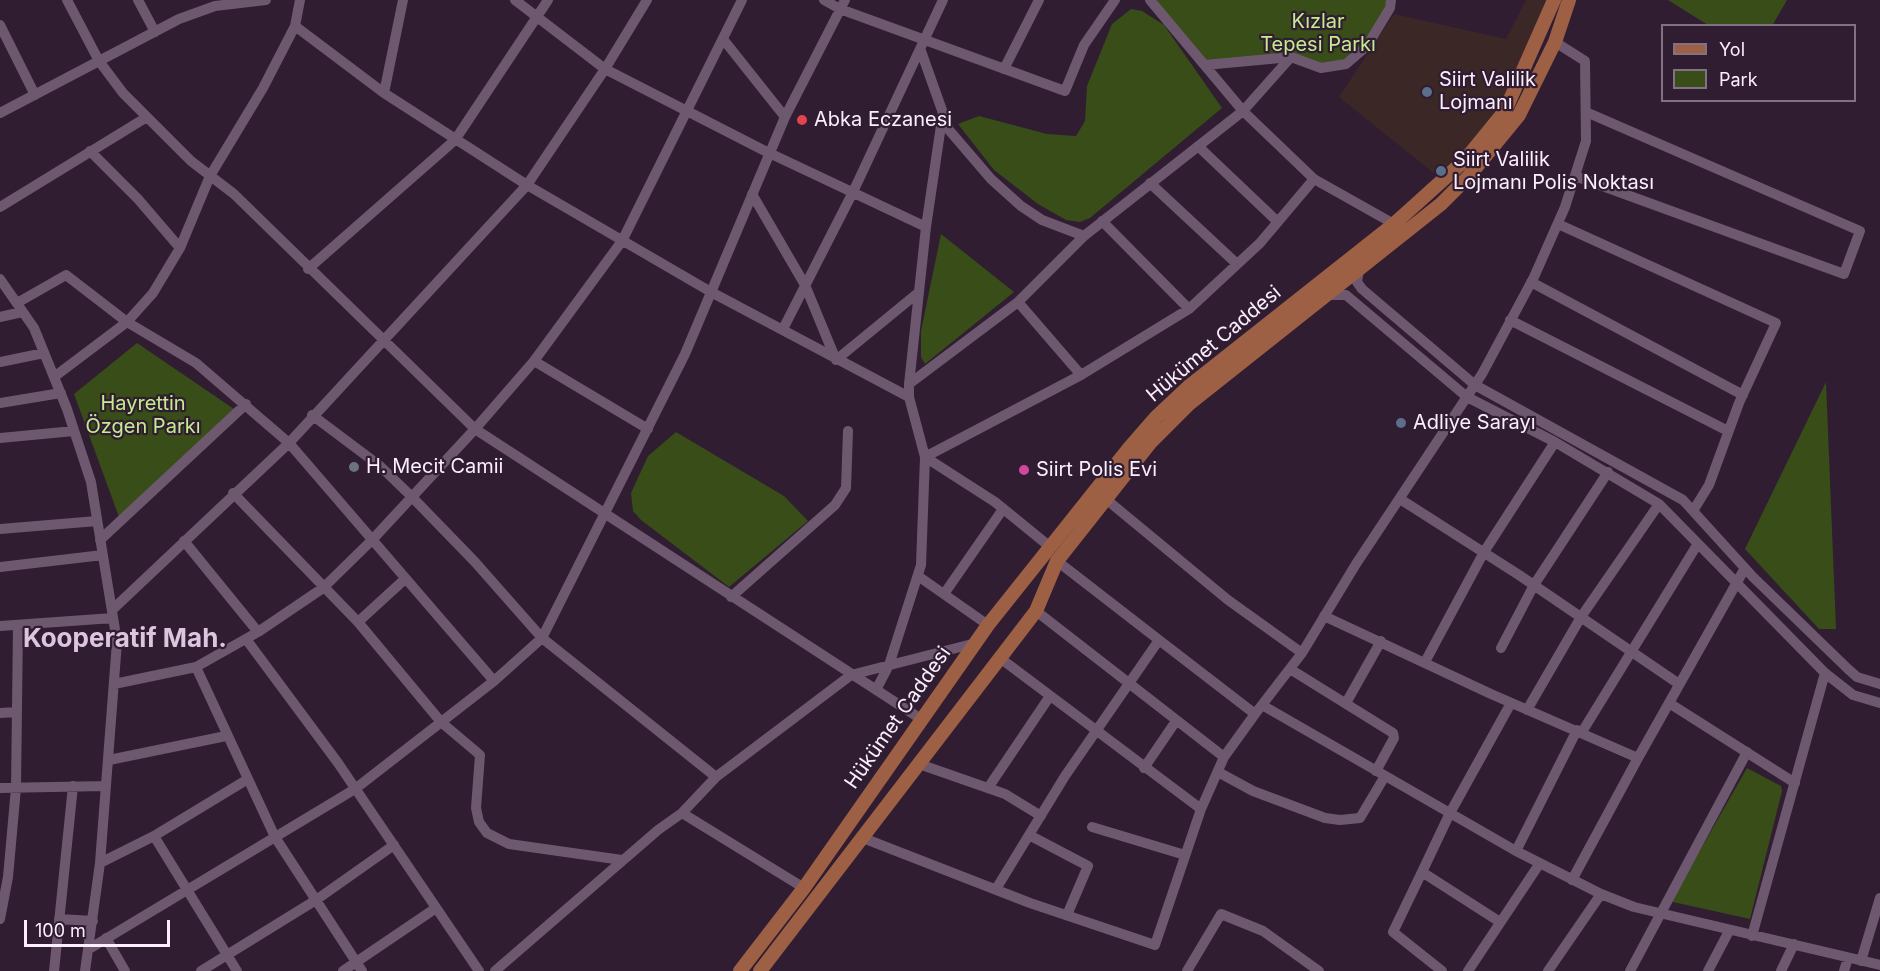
<!DOCTYPE html>
<meta charset="utf-8">
<style>
body{margin:0}
#map{position:relative;width:1880px;height:971px;overflow:hidden;background:#301d32;font-family:Inter,sans-serif}
canvas{display:block}
.legend{position:absolute;left:1661px;top:24px;width:195px;height:78px;box-sizing:border-box;background:#301d32;border:2px solid #817183;margin:0;padding:8px 10px;list-style:none;font-size:18px;color:#fbeefd}
.legend li{display:flex;align-items:center;gap:12px;height:30px}
.legend b{width:30px;border:2px solid #817183}
.scale{position:absolute;left:24px;top:920px;width:146px;height:27px;box-sizing:border-box;border:3px solid #fbeefd;border-top:0;padding-left:8px;font-size:18px;line-height:21px;white-space:nowrap;color:#fbeefd;-webkit-text-stroke:4px #301d32;paint-order:stroke}
</style>
<div id="map">
<canvas width="1880" height="971"></canvas>
<ul class="legend">
<li><b style="height:8px;background:#9e6044"></b>Yol</li>
<li><b style="height:16px;background:#384d18"></b>Park</li>
</ul>
<div class="scale">100 m</div>
</div>
<script>
const g = document.querySelector('canvas').getContext('2d');
g.lineJoin = 'round';
function fill(path, color) { g.fillStyle = color; g.fill(path, 'evenodd'); }
const toPath = rows => new Path2D(rows.map(r => 'M' + r).join(''));
function trace(path, color, width, dash) { g.strokeStyle = color; g.lineWidth = width; g.lineCap = dash ? 'butt' : 'round'; g.setLineDash(dash || []); g.stroke(path); }
function label(font, color, halo, rows, align = 'center') {
  g.font = font + ' Inter,sans-serif'; g.lineWidth = 4.5; g.setLineDash([]); g.textBaseline = 'middle'; g.strokeStyle = halo; g.fillStyle = color; for (const [text, x, y, turn = 0] of rows) {
    g.save(); g.translate(x, y); g.rotate((+turn || 0) * Math.PI / 180); g.textAlign = isNaN(turn) ? turn : align; if (halo) g.strokeText(text, 0, 0); g.fillText(text, 0, 0); g.restore();
  }
}
fill(toPath([
 [1526,0,1550,0,1501,110,1440,178,1339,97,1394,14,1506,39]
]), '#3a2726');
fill(toPath([
 [1150,0,1391,0,1367,46,1335,67,1291,57,1205,65],
 [1668,0,1787,0,1772,26,1708,25],
 [1131,9,1142,11,1164,25,1222,108,1090,218,1080,222,1066,220,1038,204,994,170,958,124,979,116,1047,134,1076,136,1085,121,1087,86,1112,24],
 [941,234,1014,292,925,364,921,357,921,331],
 [137,343,234,409,119,517,74,394],
 [1826,382,1836,629,1819,629,1745,549],
 [676,432,784,496,808,521,729,587,641,520,633,511,631,493,648,456],
 [1747,768,1781,786,1782,791,1750,919,1673,902,1673,898]
]), '#384d18');
trace(toPath([
 [67,0,99,61,123,93,191,161,234,194,475,429,921,719],
 [138,0,155,32],
 [515,0,605,69,765,151,926,227],
 [824,0,840,9,1065,91,1084,45,1115,0],
 [0,25,35,95],
 [295,26,384,93,527,185,711,292,909,397],
 [723,39,785,117],
 [921,51,949,130,991,179,1021,206,1042,220,1084,236],
 [1205,65,1291,57,1321,68,1346,64,1367,46,1390,8,1391,0],
 [1004,69,1039,0],
 [384,93,403,0],
 [0,113,179,19,215,6,266,0],
 [1198,146,1278,222],
 [90,151,138,199,180,248],
 [1575,176,1844,274,1860,231,1586,112],
 [1314,179,1394,224],
 [1150,183,1237,264],
 [752,194,805,285,836,360],
 [0,207,147,117],
 [1102,221,1189,309,1260,243,1314,179,1243,111,1291,57],
 [1558,224,1776,323,1739,403,1709,485,1693,511],
 [308,269,455,140,548,0],
 [1359,270,1357,282,1362,289,1475,385,1683,500,1753,577,1848,669,1857,677,1880,684],
 [0,279,34,328,67,409,91,482,117,642,100,863,85,971],
 [1531,282,1743,395],
 [1324,295,1346,295,1467,397,1555,442,1659,504,1825,673,1853,695,1880,703],
 [1018,302,1081,375],
 [17,303,66,275,127,322,196,363,289,443,494,681],
 [0,317,22,312],
 [1510,320,1728,431],
 [783,329,853,192,943,0],
 [836,360,919,292],
 [534,361,648,429],
 [0,362,44,353],
 [54,377,127,322,153,293,180,248,210,176,263,88,295,26,300,0],
 [909,384,1018,302,1084,236,1243,111,1150,0],
 [0,403,61,393],
 [312,415,380,466,412,497,475,562,542,638,716,777],
 [0,438,74,431],
 [233,493,358,622,441,722,480,755,476,808,479,822,487,833,509,844,622,860],
 [1400,499,1519,575,1679,684],
 [1107,500,1228,600,1302,653],
 [0,529,97,521],
 [100,540,246,404],
 [184,541,258,632],
 [1049,546,995,502,925,457,1081,375,1189,309],
 [0,567,103,555],
 [918,576,988,625],
 [944,594,1003,509],
 [731,597,835,505,846,488,848,431],
 [112,610,289,443,527,185,605,69,647,0],
 [1036,611,1224,757],
 [1324,616,1491,694,1638,758],
 [358,622,405,579],
 [0,626,113,618],
 [246,639,338,763,479,971],
 [1501,648,1534,585,1608,472],
 [1000,658,1201,809],
 [1425,662,1484,552,1555,442],
 [196,667,275,837,362,971],
 [1290,669,1393,733,1394,738,1376,771],
 [114,684,196,667,258,632,323,588,372,540,475,429,534,361,622,241,742,0],
 [876,690,889,665,921,565,925,457,909,397,909,384,926,227,943,112],
 [1346,703,1381,641],
 [1669,703,1795,783],
 [1262,705,1516,851,1601,894,1634,907,1880,965],
 [1527,710,1581,617,1659,504],
 [0,713,17,712],
 [1255,714,1302,653,1356,564,1482,374,1534,277,1565,207,1586,141,1585,61,1555,42],
 [1582,732,1697,545],
 [109,760,226,736],
 [919,764,1005,794,1041,816],
 [1144,768,1176,721],
 [1218,772,1253,791,1325,818,1340,820,1360,818,1385,776],
 [0,788,106,786],
 [988,788,1050,696],
 [682,813,804,888],
 [1092,827,1185,855],
 [1029,835,1088,866,1067,915],
 [154,836,237,971],
 [863,838,1030,903,1155,945,1201,809,1224,757,1255,714,1159,640],
 [1516,851,1577,730],
 [100,863,154,836,248,779],
 [1422,872,1393,932,1442,971],
 [1572,880,1638,758,1745,568],
 [996,889,1065,776,1159,640,1057,561],
 [0,919,8,877,16,788,18,625],
 [59,919,93,921],
 [1500,922,1422,872,1450,813,1511,703],
 [1752,936,1825,673],
 [106,938,125,971],
 [89,949,355,789,494,681,542,638,685,354,785,117,845,0],
 [1861,961,1880,898],
 [54,971,73,786],
 [201,971,316,900,394,845],
 [343,971,436,908],
 [495,971,658,830,682,813,716,777,851,675,976,643],
 [1187,971,1221,914,1263,931,1319,971],
 [1468,971,1540,863],
 [1548,971,1601,894],
 [1630,971,1747,752],
 [1708,971,1729,931],
 [1781,971,1794,944],
 [1844,971,1848,958]
]), '#6d5870', 10);
trace(toPath([
 [740,971,804,888,988,625,1129,448,1156,417,1188,387,1394,224,1465,160,1505,111,1554,0],
 [760,971,1036,611,1057,561,1151,442,1189,404,1441,204,1469,176,1519,115,1555,42,1569,0]
]), '#9e6044', 14);
for (const [x, y, r, color] of [
 [1427,92,6,"#5c6f8a"],
 [802,120,6,"#e0444e"],
 [1441,171,6,"#5c6f8a"],
 [1401,423,6,"#5c6f8a"],
 [354,467,6,"#6b7280"],
 [1024,470,6,"#d1479c"]
]) { const dot = new Path2D(); dot.arc(x, y, r, 0, 2 * Math.PI); g.fillStyle = color; g.fill(dot); trace(dot, '#301d32', 2); }
label('20px', '#c4eb8f', '#301d32', [
 ["Kızlar",1318,22],
 ["Tepesi Parkı",1318,45],
 ["Hayrettin",143,404],
 ["Özgen Parkı",143,427]
]);
label('20px', '#fbeefd', '#301d32', [
 ["Siirt Valilik",1439,80],
 ["Lojmanı",1439,103],
 ["Abka Eczanesi",814,120],
 ["Siirt Valilik",1453,160],
 ["Lojmanı Polis Noktası",1453,183],
 ["Adliye Sarayı",1413,423],
 ["H. Mecit Camii",366,467],
 ["Siirt Polis Evi",1036,470]
], 'left');
label('20px', '#fbeefd', '#301d32', [
 ["Hükümet Caddesi",1214,344,-40],
 ["Hükümet Caddesi",898,718,-55]
]);
label('bold 26px', '#ddc5e0', '#301d32', [
 ["Kooperatif Mah.",125,639]
]);
</script>
